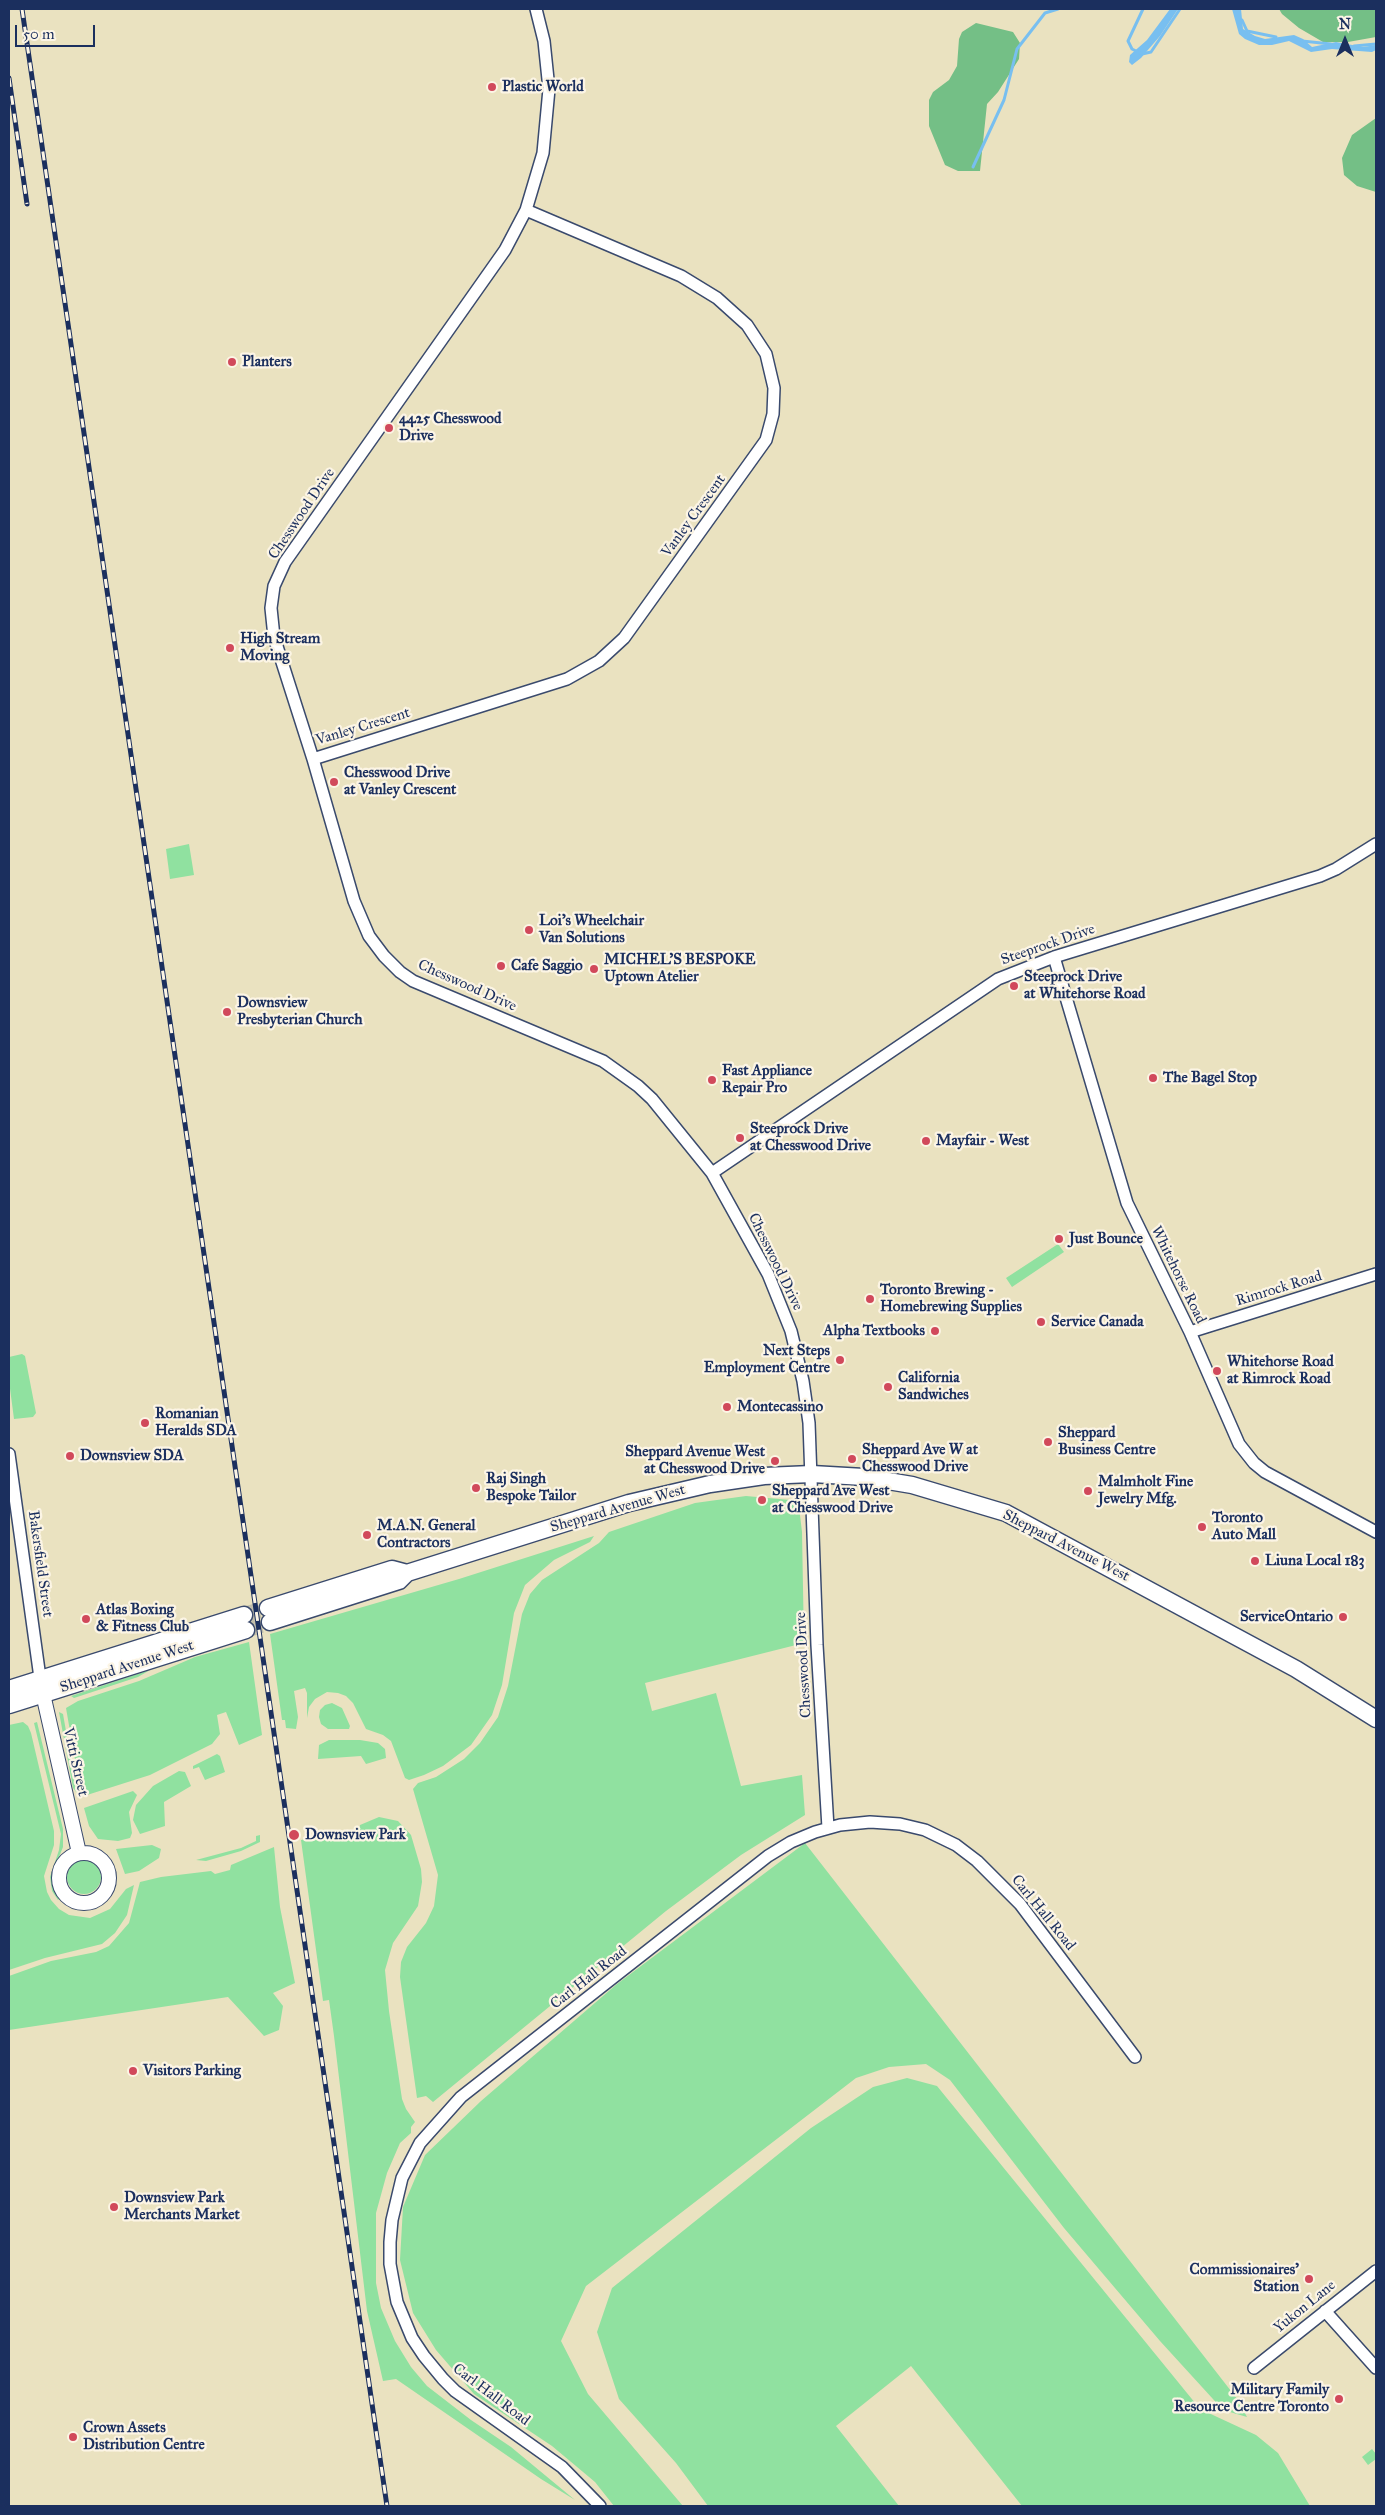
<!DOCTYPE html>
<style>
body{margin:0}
#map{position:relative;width:1385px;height:2515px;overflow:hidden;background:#eae2c0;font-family:"IM FELL Great Primer",serif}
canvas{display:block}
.frame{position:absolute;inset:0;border:10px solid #1b2f5e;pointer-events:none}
.north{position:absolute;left:1320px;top:15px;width:50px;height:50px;-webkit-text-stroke:4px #fcf5e5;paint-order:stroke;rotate:0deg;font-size:14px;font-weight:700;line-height:20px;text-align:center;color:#1b2f5e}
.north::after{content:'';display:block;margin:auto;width:18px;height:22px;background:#1b2f5e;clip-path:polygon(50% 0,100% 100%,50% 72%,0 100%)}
.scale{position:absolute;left:15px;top:25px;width:80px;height:22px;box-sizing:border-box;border:2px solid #1b2f5e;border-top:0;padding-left:6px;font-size:15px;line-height:18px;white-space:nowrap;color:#1b2f5e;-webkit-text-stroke:4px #fcf5e5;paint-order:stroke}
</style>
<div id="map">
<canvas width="1385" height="2515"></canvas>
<div class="frame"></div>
<div class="north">N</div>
<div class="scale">50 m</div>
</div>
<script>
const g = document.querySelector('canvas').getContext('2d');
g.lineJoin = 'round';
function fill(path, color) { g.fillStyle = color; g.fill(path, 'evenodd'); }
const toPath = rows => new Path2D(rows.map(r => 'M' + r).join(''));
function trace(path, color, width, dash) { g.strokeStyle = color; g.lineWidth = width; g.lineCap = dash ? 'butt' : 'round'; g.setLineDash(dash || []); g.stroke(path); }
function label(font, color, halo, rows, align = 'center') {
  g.font = font + ' "IM FELL Great Primer",serif'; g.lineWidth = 4.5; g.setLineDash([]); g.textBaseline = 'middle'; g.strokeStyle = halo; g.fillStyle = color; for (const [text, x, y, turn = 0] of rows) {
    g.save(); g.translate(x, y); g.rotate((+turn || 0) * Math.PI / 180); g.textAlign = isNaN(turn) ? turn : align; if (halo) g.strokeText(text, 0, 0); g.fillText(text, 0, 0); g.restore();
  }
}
fill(toPath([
 [189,844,194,875,170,879,166,849],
 [1058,1244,1064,1252,1012,1287,1006,1278],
 [22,1354,25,1356,36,1413,33,1417,14,1419,9,1381,9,1357],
 [746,1496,790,1500,799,1507,802,1532,804,1643,645,1683,652,1711,716,1693,741,1786,802,1775,805,1815,741,1855,666,1911,433,2102,426,2096,417,2098,400,1977,401,1962,407,1947,426,1923,434,1906,438,1875,413,1789,418,1783,436,1777,464,1759,480,1743,498,1717,508,1686,522,1614,530,1594,542,1580,599,1543,609,1532,695,1503],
 [594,1536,590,1542,554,1560,525,1585,514,1613,502,1685,492,1715,471,1745,443,1766,424,1775,409,1780,405,1778,391,1741,383,1735,366,1729,353,1703,346,1696,338,1693,327,1692,315,1699,309,1707,307,1718,307,1693,305,1688,294,1691,298,1717,296,1729,286,1728,285,1720,282,1720,270,1634,459,1579],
 [249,1642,262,1735,239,1745,226,1712,217,1715,220,1734,212,1744,150,1775,87,1795,81,1795,66,1708,78,1701,139,1681,195,1657],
 [150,1670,138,1677,74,1698,71,1696],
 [332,1703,342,1708,350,1726,349,1729,328,1729,321,1724,319,1717,320,1710,325,1705],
 [59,1712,63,1714,77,1793,73,1788],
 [23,1722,28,1726,31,1733,54,1831,54,1845,44,1876,47,1892,51,1900,59,1909,69,1915,90,1918,110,1909,126,1889,134,1885,127,1915,115,1933,102,1944,45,1958,9,1970,9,1725],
 [37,1722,63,1829,63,1847,52,1874,54,1890,60,1898,58,1900,52,1891,50,1877,59,1850,61,1834,34,1723],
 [329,1740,360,1740,378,1743,385,1749,386,1758,366,1764,361,1756,318,1759,319,1745],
 [217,1754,220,1756,225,1772,205,1780,199,1767,193,1769,193,1766],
 [179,1771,185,1772,191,1786,164,1802,165,1826,140,1834,133,1820,136,1805,153,1786],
 [133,1791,137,1795,129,1812,132,1833,130,1838,118,1841,98,1839,89,1826,84,1808],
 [379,1817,398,1821,411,1835,421,1869,422,1882,418,1906,393,1943,385,1970,389,2011,402,2099,406,2109,415,2122,411,2127,411,2133,400,2143,387,2173,376,2213,376,2283,381,2308,395,2341,411,2367,427,2386,471,2420,511,2447,575,2500,541,2479,396,2379,383,2381,367,2311,334,2036,329,2000,323,2001,301,1840,339,1832,344,1834,359,1829,360,1825],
 [260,1835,260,1842,241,1851,206,1861,196,1860,241,1848,256,1841,256,1836],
 [805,1843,1238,2400,1247,2417,1223,2410,1160,2341,1064,2228,950,2080,926,2064,889,2067,856,2078,586,2286,561,2341,588,2394,683,2506,614,2506,595,2482,552,2446,474,2394,436,2350,413,2313,400,2260,403,2207,425,2155,481,2101,617,1984],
 [152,1845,161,1849,159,1858,139,1871,125,1874,116,1849],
 [274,1847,280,1907,295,1983,273,1993,283,2006,279,2030,264,2036,228,1997,9,2030,9,1976,51,1961,96,1952,109,1946,129,1923,140,1882,161,1877,211,1871,215,1874,230,1870,231,1865],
 '67 1877a17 17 0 1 1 34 0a17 17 0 1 1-34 0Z',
 [907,2078,937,2086,1200,2409,1256,2435,1278,2453,1310,2506,1022,2506,911,2366,836,2426,899,2506,708,2506,676,2463,619,2399,597,2332,612,2288,811,2128,873,2087],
 [1372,2449,1376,2454,1376,2459,1368,2465,1362,2457]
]), '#90e1a0');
fill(toPath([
 [1279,9,1376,9,1376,37,1348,42,1323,42,1299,28,1282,14],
 [976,23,1013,32,1020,43,1019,59,998,92,987,104,980,171,958,171,945,165,929,126,929,100,933,92,949,80,957,66,959,39,962,32],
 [1376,118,1376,192,1357,186,1344,175,1342,158,1352,135]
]), '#74bf86');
fill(toPath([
 [1170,9,1178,9,1160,36,1141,58,1132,65,1129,62,1130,55,1147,40],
 [1232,9,1241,9,1243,29,1255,36,1265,39,1294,35,1303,39,1312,47,1336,42,1363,47,1376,45,1376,50,1372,52,1332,49,1311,52,1289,41,1272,45,1259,45,1245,39,1239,34]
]), '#78bff0');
trace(toPath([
 [1143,9,1128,41,1132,49,1142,54,1151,52,1180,9],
 [1242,20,1247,31,1276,37],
 [1302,41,1331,44],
 [1354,46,1376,44],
 [973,167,1004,100,1017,49,1045,13,1058,9]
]), '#78bff0', 3);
trace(toPath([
 [244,1615,268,1608],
 [246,1630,270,1622]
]), '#c1beac', 16, [16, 8]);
const minor = toPath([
 [536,9,544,41,549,89,543,153,526,210,505,250,285,562,274,586,271,608,274,637,313,759,354,901,369,936,384,956,400,972,413,981,603,1061,638,1086,652,1099,712,1173,768,1274,791,1331,803,1381,809,1423,817,1645,828,1828],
 [313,759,567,679,599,661,624,638,766,440,773,414,774,388,766,354,747,325,717,298,681,276,526,210],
 [1054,957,1127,1203,1190,1332,1239,1444,1254,1463,1265,1472,1376,1532],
 [712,1173,998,979,1054,957,1320,876,1336,869,1376,844],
 [1190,1332,1376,1274],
 [9,1454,41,1685],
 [1325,2311,1376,2368],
 [1254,2368,1376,2271],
 [600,2506,562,2467,455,2391,443,2379,424,2356,412,2338,397,2302,390,2264,390,2242,392,2220,402,2178,420,2143,461,2097,768,1856,791,1842,815,1832,840,1825,870,1822,900,1824,925,1830,956,1845,977,1861,1020,1904,1135,2057]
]);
const tertiary = toPath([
 [43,1694,79,1853],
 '59 1878a25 25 0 1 1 50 0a25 25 0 1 1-50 0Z'
]);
const secondary = toPath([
 [268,1608,392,1569,407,1573],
 [270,1622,399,1581,407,1573,629,1503,710,1484,764,1476,812,1474,864,1477,912,1485,1006,1513,1296,1669,1376,1719],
 [9,1689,244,1615],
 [9,1705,246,1630]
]);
trace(minor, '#3a4a6d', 14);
trace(tertiary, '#3a4a6d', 16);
trace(secondary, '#3a4a6d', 19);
trace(minor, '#fff', 11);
trace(tertiary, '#fff', 14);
trace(secondary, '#fff', 16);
const rail = toPath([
 [22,9,387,2506],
 [9,78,27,204]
]);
trace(rail, '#1b2f5e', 5);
trace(rail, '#fcf5e5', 3, [9]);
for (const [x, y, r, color] of [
 [492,87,5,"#d1495b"],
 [232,362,5,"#d1495b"],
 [389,428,5,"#d1495b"],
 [230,648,5,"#d1495b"],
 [334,782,5,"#d1495b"],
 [529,930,5,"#d1495b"],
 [501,966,5,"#d1495b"],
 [594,969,5,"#d1495b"],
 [1014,986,5,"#d1495b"],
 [227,1012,5,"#d1495b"],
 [1153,1078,5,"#d1495b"],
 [712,1080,5,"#d1495b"],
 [740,1138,5,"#d1495b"],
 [926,1141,5,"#d1495b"],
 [1059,1239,5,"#d1495b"],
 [870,1299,5,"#d1495b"],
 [1041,1322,5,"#d1495b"],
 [935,1331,5,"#d1495b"],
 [840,1360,5,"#d1495b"],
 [1217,1371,5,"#d1495b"],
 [888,1387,5,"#d1495b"],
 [727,1407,5,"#d1495b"],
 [145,1423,5,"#d1495b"],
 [1048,1442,5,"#d1495b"],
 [70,1456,5,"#d1495b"],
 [852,1459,5,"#d1495b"],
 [775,1461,5,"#d1495b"],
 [476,1488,5,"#d1495b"],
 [1088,1491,5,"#d1495b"],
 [762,1500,5,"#d1495b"],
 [1202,1527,5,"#d1495b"],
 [367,1535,5,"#d1495b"],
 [1255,1561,5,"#d1495b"],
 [1343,1617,5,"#d1495b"],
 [86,1619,5,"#d1495b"],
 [294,1835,6,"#d1495b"],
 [133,2071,5,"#d1495b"],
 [114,2207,5,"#d1495b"],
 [1309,2279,5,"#d1495b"],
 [1339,2399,5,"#d1495b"],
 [73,2437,5,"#d1495b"]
]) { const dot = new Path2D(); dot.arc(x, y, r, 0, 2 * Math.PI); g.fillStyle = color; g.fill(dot); trace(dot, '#fcf5e5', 2); }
label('bold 15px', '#1b2f5e', '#fcf5e5', [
 ["Plastic World",502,87],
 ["Planters",242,362],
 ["4425 Chesswood",399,419],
 ["Drive",399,436],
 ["High Stream",240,639],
 ["Moving",240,656],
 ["Chesswood Drive",344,773],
 ["at Vanley Crescent",344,790],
 ["Loi's Wheelchair",539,921],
 ["Van Solutions",539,938],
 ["MICHEL'S BESPOKE",604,960],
 ["Uptown Atelier",604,977],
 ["Cafe Saggio",511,966],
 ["Steeprock Drive",1024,977],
 ["at Whitehorse Road",1024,994],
 ["Downsview",237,1003],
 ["Presbyterian Church",237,1020],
 ["Fast Appliance",722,1071],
 ["Repair Pro",722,1088],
 ["The Bagel Stop",1163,1078],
 ["Steeprock Drive",750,1129],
 ["at Chesswood Drive",750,1146],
 ["Mayfair - West",936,1141],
 ["Just Bounce",1069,1239],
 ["Toronto Brewing -",880,1290],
 ["Homebrewing Supplies",880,1307],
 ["Service Canada",1051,1322],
 ["Alpha Textbooks",925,1331,"right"],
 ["Next Steps",830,1351,"right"],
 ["Employment Centre",830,1368,"right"],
 ["Whitehorse Road",1227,1362],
 ["at Rimrock Road",1227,1379],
 ["California",898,1378],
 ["Sandwiches",898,1395],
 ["Montecassino",737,1407],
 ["Romanian",155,1414],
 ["Heralds SDA",155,1431],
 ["Sheppard",1058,1433],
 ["Business Centre",1058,1450],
 ["Sheppard Ave W at",862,1450],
 ["Chesswood Drive",862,1467],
 ["Sheppard Avenue West",765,1452,"right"],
 ["at Chesswood Drive",765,1469,"right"],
 ["Downsview SDA",80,1456],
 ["Raj Singh",486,1479],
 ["Bespoke Tailor",486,1496],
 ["Malmholt Fine",1098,1482],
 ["Jewelry Mfg.",1098,1499],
 ["Sheppard Ave West",772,1491],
 ["at Chesswood Drive",772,1508],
 ["Toronto",1212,1518],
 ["Auto Mall",1212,1535],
 ["M.A.N. General",377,1526],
 ["Contractors",377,1543],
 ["Liuna Local 183",1265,1561],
 ["Atlas Boxing",96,1610],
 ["& Fitness Club",96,1627],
 ["ServiceOntario",1333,1617,"right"],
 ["Downsview Park",305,1835],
 ["Visitors Parking",143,2071],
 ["Downsview Park",124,2198],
 ["Merchants Market",124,2215],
 ["Commissionaires'",1299,2270,"right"],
 ["Station",1299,2287,"right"],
 ["Military Family",1329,2390,"right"],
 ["Resource Centre Toronto",1329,2407,"right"],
 ["Crown Assets",83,2428],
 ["Distribution Centre",83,2445]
], 'left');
label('15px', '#1b2f5e', '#fcf5e5', [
 ["Chesswood Drive",302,514,-56],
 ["Vanley Crescent",694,516,-54],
 ["Vanley Crescent",363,727,-17],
 ["Steeprock Drive",1048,945,-19],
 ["Chesswood Drive",467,986,24],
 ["Chesswood Drive",775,1262,64],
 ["Whitehorse Road",1178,1275,64],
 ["Rimrock Road",1279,1289,-17],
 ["Sheppard Avenue West",618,1509,-16],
 ["Sheppard Avenue West",1066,1546,27],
 ["Bakersfield Street",40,1564,82],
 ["Chesswood Drive",804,1665,-93],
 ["Sheppard Avenue West",127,1667,-18],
 ["Vitti Street",75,1762,77],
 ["Carl Hall Road",1043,1913,51],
 ["Carl Hall Road",589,1978,-38],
 ["Yukon Lane",1305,2307,-39],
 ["Carl Hall Road",491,2395,37]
]);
</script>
